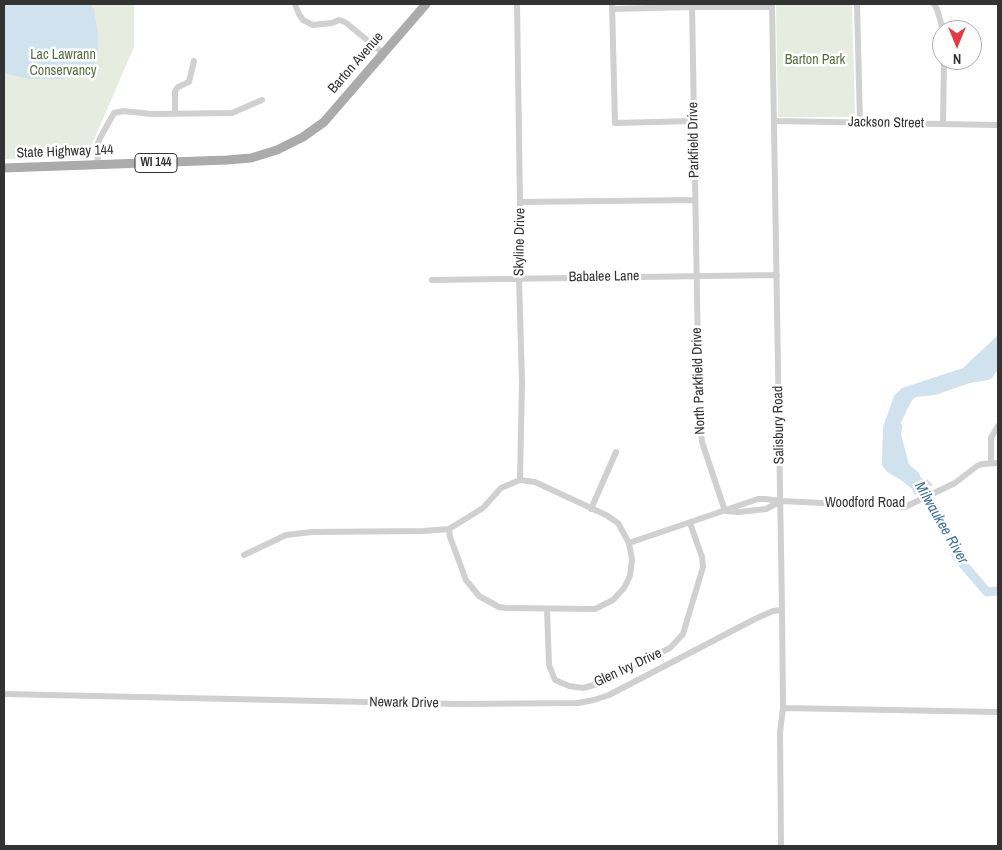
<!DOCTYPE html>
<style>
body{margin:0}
#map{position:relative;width:1002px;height:850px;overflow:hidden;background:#fff;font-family:"Archivo Narrow",sans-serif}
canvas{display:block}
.frame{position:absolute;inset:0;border:5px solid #333;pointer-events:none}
.north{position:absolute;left:932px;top:20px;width:50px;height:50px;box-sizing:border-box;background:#fff;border:1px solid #adadad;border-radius:50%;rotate:180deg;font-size:14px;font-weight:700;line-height:20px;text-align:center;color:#333}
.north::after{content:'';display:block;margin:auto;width:18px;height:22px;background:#e63946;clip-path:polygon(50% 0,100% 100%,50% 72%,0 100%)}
</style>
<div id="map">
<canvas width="1002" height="850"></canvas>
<div class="frame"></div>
<div class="north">N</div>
</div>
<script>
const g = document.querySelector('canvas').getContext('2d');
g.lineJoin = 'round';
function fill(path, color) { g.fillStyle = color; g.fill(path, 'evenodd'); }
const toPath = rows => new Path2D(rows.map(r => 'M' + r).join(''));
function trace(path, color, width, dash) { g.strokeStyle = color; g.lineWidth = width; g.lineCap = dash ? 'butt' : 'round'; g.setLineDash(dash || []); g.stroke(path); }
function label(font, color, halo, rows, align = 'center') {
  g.font = font + ' "Archivo Narrow",sans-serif'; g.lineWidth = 5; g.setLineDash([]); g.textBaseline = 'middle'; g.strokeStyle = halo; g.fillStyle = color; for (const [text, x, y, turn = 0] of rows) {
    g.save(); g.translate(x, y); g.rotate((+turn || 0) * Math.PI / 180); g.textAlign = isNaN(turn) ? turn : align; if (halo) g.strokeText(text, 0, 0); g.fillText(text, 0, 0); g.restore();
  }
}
fill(toPath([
 [4,4,134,4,134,47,87,156,4,159],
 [776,4,852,4,855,117,778,117]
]), '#e6ecdf');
fill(toPath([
 [4,4,90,4,94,9,98,34,98,56,92,67,80,75,62,79,29,79,4,73],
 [998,335,998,369,992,378,988,380,970,383,935,395,916,397,912,400,909,406,897,431,897,435,895,440,896,447,905,461,919,473,921,478,928,480,933,485,915,495,912,489,901,480,887,472,882,465,883,427,894,396,902,388,963,368]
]), '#cfe2ee');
trace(toPath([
 [898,427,896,433,905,467],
 [919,482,941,519,957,557,987,592,998,591]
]), '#cfe2ee', 9);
trace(toPath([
 [295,4,299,14,303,20,313,25,332,23,339,20,345,22,383,53],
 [517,4,520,202,519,278,522,382,520,480],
 [612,4,615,123,693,121],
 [692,4,699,411,702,442,725,511],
 [772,4,782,610,783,708,780,732,781,846],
 [857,4,860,122],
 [934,4,937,9,943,30],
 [612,9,692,7,772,7],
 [175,114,175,91,178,87,189,82,194,61],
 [775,121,997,125],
 [943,124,944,60],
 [98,164,97,146,100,138,114,113,123,111,151,114,232,113,262,100],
 [520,202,695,200],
 [432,280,777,275],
 [991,463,991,438,998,426],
 [520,480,535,482,606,515,618,523,629,543,632,560,630,576,624,588,613,600,595,609,506,608,499,607,479,596,466,580,450,537,449,529,483,508,501,488,520,480],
 [591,509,616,452],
 [726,511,739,512,766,509,781,501],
 [629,543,758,499,765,499,781,501,905,507,955,483,977,466,982,464,998,463],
 [244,555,286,535,312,532,423,531,449,529],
 [547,609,549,665,555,680,569,686,583,688,598,684,670,648,683,634,703,567,702,557,690,523],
 [4,694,458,704,578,703,594,700,609,695,755,619,773,611,782,610],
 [783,708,998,712]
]), '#d0d0d0', 6);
trace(toPath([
 [4,168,227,160,251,158,277,150,303,137,324,122,426,4]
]), '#ababab', 9);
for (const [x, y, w] of [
 [156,163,42]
]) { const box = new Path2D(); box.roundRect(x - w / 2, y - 9.5, w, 19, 4); g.fillStyle = '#fff'; g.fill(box); trace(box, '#333', 1); }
label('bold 12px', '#333', null, [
 ["WI 144",156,163]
]);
label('14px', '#56703f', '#fff', [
 ["Lac Lawrann",63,55],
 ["Conservancy",63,71],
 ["Barton Park",815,60]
]);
label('14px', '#333', '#fff', [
 ["Barton Avenue",356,63,-49],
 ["Jackson Street",886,123,1],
 ["Parkfield Drive",694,140,-91],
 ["State Highway 144",65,152,-2],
 ["Skyline Drive",520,242,-89],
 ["Babalee Lane",604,277,-1],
 ["North Parkfield Drive",699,381,-92],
 ["Salisbury Road",779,425,-91],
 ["Woodford Road",865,503],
 ["Glen Ivy Drive",628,668,-25],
 ["Newark Drive",404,703,1]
]);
label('italic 15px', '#3f7597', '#fff', [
 ["Milwaukee River",941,523,60]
]);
</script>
